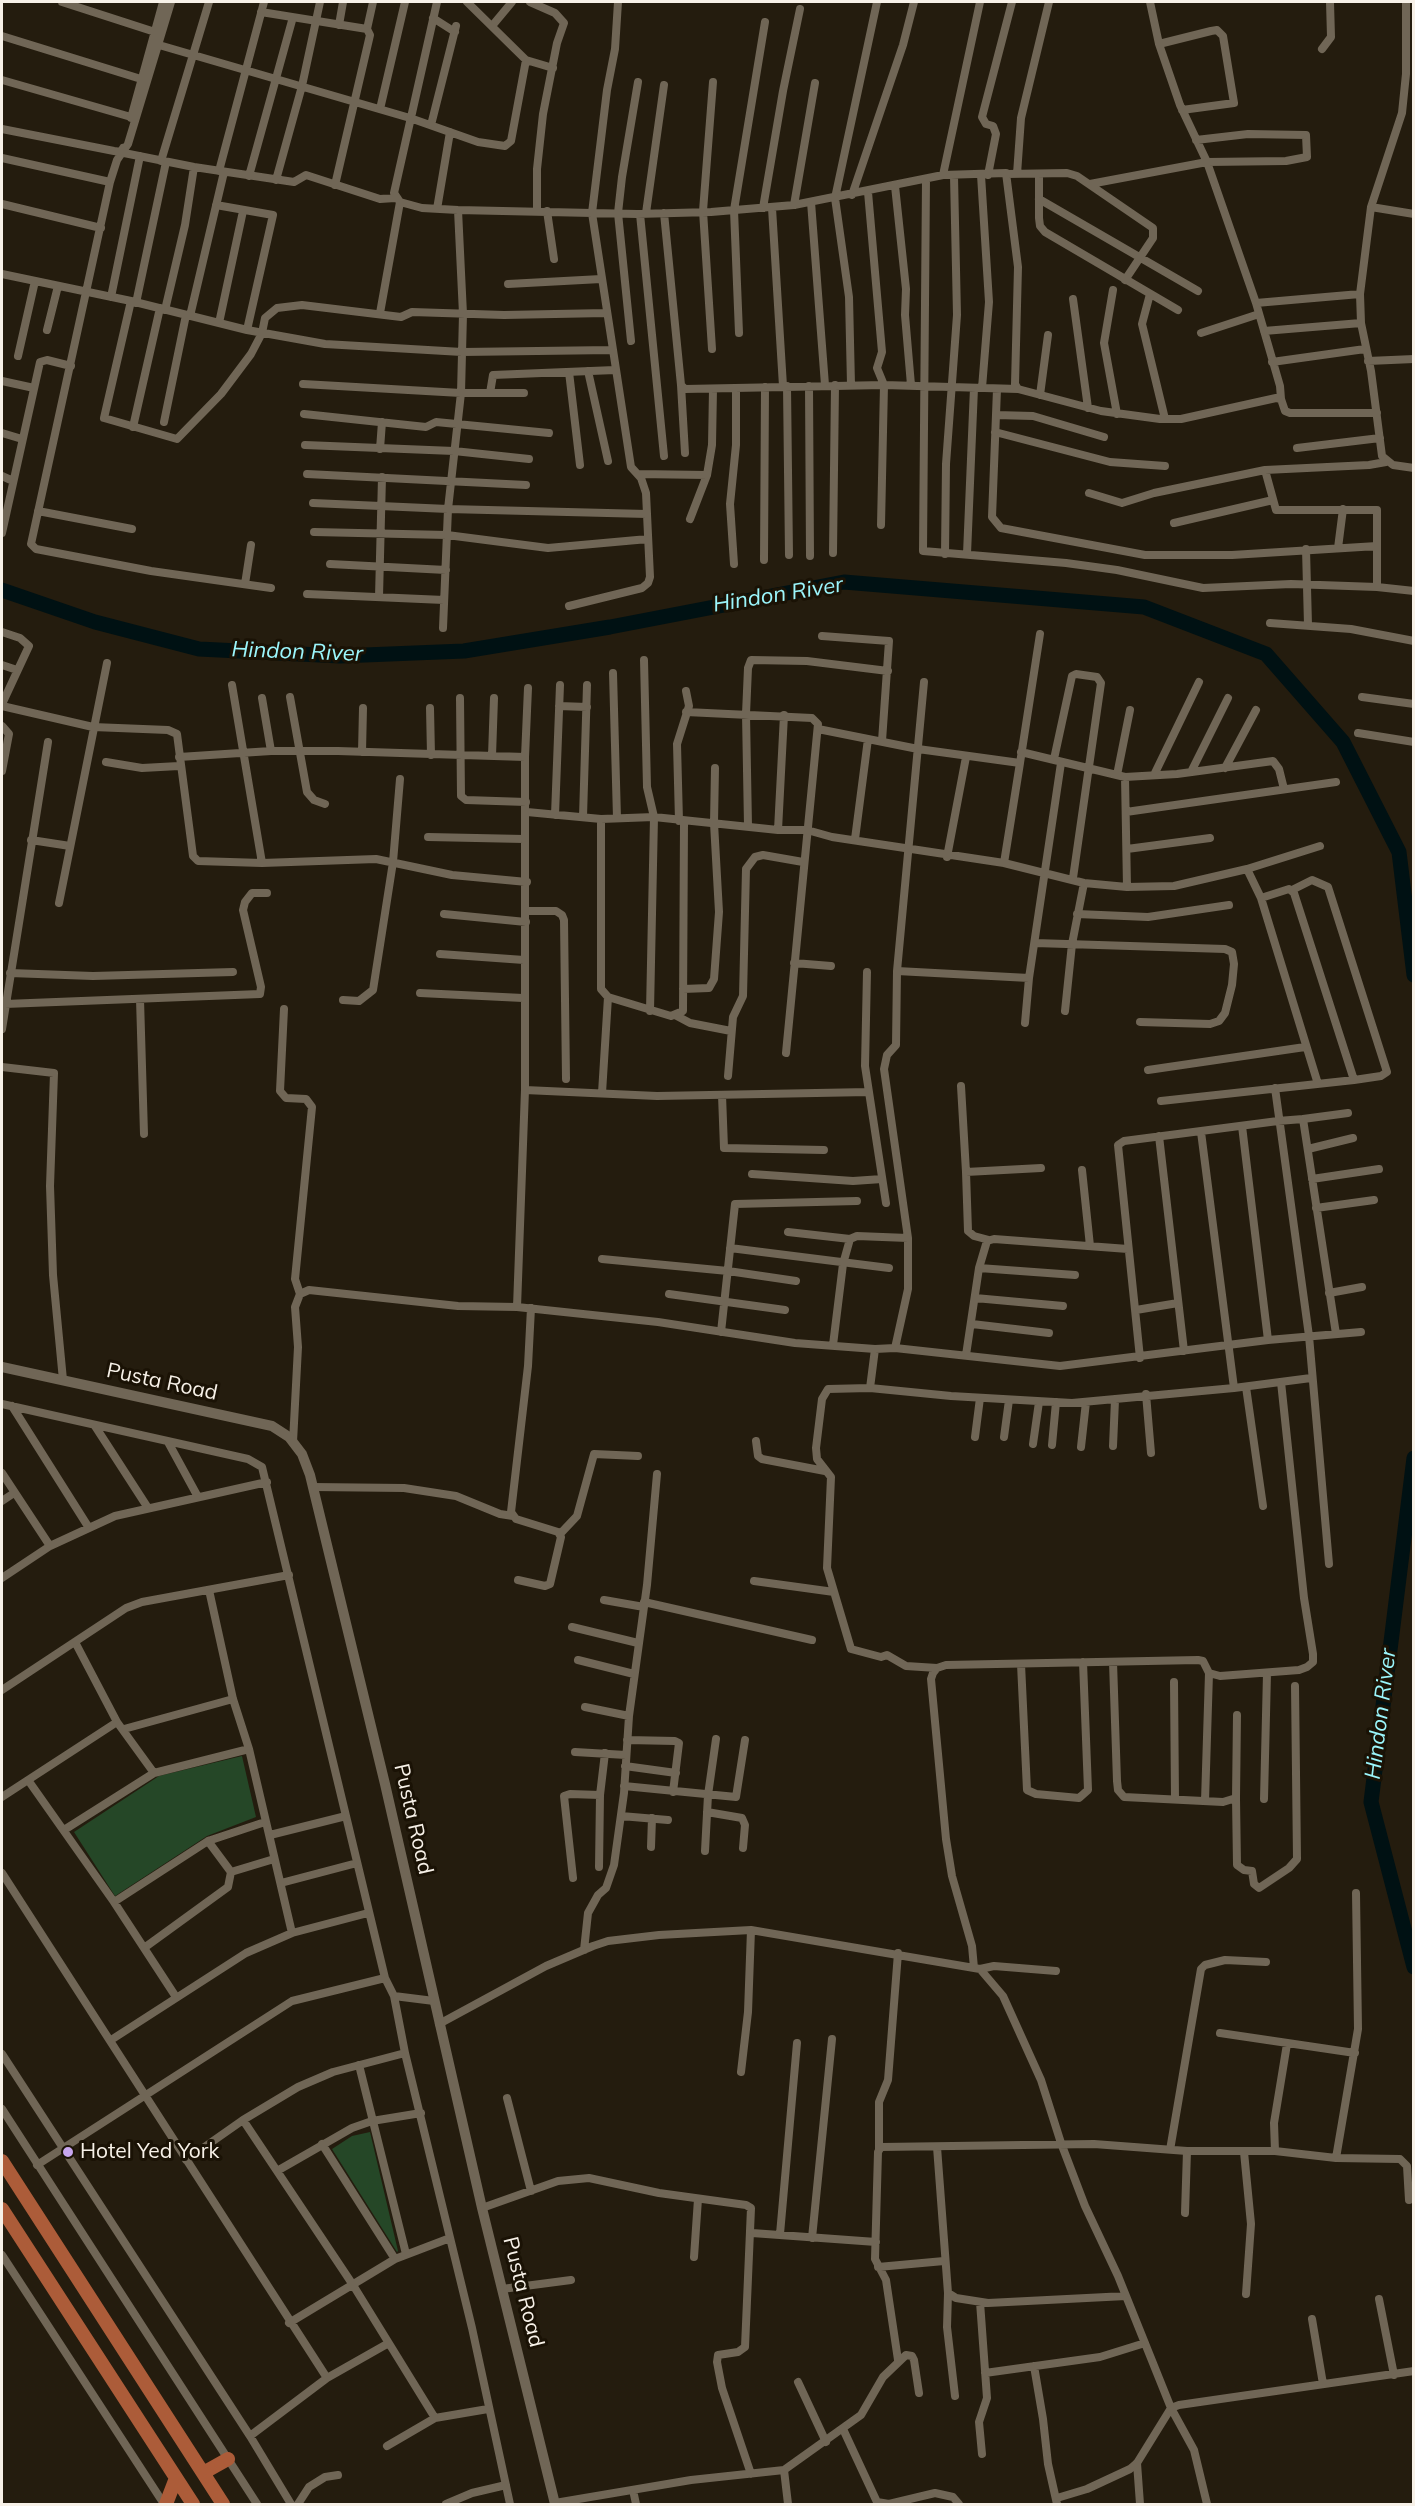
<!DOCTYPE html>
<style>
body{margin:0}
#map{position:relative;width:1415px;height:2506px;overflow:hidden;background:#241c0e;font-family:Mulish,sans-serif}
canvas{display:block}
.frame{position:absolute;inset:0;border:3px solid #f7f1e8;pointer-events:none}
</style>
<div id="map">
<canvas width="1415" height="2506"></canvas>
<div class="frame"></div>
</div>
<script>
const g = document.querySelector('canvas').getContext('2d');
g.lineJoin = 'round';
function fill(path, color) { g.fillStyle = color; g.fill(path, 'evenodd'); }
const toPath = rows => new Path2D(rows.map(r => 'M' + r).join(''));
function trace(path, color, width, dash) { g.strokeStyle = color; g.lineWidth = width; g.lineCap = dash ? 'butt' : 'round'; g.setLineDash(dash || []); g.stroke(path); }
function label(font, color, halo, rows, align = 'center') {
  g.font = font + ' Mulish,sans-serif'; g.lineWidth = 6; g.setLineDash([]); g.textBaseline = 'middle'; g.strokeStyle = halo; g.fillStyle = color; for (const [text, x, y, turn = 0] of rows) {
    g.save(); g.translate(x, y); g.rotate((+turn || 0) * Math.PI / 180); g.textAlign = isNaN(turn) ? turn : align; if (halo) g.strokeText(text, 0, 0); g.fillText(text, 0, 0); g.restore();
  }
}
fill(toPath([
 [242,1756,256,1817,207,1836,115,1896,74,1832,159,1776],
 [370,2132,398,2251,397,2252,332,2149,352,2136]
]), '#254727');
trace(toPath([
 [2,590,95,622,199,649,340,656,464,651,610,627,844,582,1144,607,1266,654,1343,742,1399,852,1414,975],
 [1414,1458,1371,1802,1414,1967]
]), '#001113', 15);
trace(toPath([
 [62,2,155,32],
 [171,2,128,144,117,160,110,182,31,544,36,549,151,571,271,588],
 [437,2,394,193,400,202,422,208,458,210,637,214,711,212,794,205,943,175,1006,173,1018,267,1015,384,1018,389,1101,411,1160,419,1181,419,1276,398,1281,399,1285,411,1290,413,1377,413],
 [467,2,526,60,553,68],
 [530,2,555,13,564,23,557,43,543,114,537,169,537,211],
 [1150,2,1159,44,1180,105,1207,162,1256,303,1280,386,1281,399],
 [1406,2,1406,74,1402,113,1371,207,1360,294,1361,323,1371,371,1382,456,1393,465,1414,468],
 [261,12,367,29,370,35,335,185],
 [433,18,455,32],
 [339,25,343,2],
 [492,26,512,2],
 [367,29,373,2],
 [2,36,141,79],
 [1159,44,1211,31,1217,30,1223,36,1234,103,1182,110],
 [159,45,410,118,478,142,505,146,511,141,526,60],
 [1322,49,1331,37,1330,2],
 [2,80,131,117],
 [380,109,405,2],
 [131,118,163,2],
 [431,125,456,26],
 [2,129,114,151,121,152,123,148],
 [124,153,194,167,294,182,306,175,380,199,395,198],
 [2,158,110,182],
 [161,161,209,2],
 [219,171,264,2],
 [1007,174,1067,173,1077,176,1153,228,1153,238,1125,280],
 [1017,174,1021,118,1049,2],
 [1039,174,1039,218,1040,226,1045,232,1178,310],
 [943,175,980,2],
 [981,175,989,302,982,388],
 [988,175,996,134,993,126,986,124,982,117,1012,2],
 [249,176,293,17],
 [926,179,923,551,1066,563,1117,570,1203,588,1291,584,1377,587,1414,591],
 [276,180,302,86,320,2],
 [1090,184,1207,162,1286,161,1307,157,1306,135,1248,134,1196,140],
 [895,186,906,289,905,315,911,385],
 [868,192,882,352,877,368,884,385,881,525],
 [852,195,903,45,914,2],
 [1039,199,1198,291],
 [811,202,825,385],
 [2,204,101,228],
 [216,205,273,215,247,330],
 [794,205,815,83],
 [1371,207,1414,214],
 [763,208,783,91,800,9],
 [772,208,783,386],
 [437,209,450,132],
 [547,211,554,259],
 [646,213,664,85],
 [664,213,681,385,685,389,884,385,1018,389],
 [640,214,664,456],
 [2,274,131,301,247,330,325,344,462,352,612,350],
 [508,284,601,279],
 [1113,290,1104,343,1117,414],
 [1150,294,1142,324,1165,419],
 [111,297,140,156],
 [1073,299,1088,408],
 [131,301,104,418,177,439,221,394,251,354,262,333,265,318,277,308,302,305,401,317,412,312,504,315,606,313],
 [136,303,166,162],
 [1256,303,1360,294],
 [165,310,185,225,194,167],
 [380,313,400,202],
 [190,316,224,172],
 [219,323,243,211],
 [47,330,58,286],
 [1264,331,1361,323],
 [739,333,734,210,765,22],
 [1201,333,1259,314],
 [631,341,618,213,622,177,638,82],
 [712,349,703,211,713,82],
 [18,356,35,281],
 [1368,361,1414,359],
 [1272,362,1365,349],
 [588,371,608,461],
 [569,372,580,465],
 [2,381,34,388],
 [303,384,461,393,524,393],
 [681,385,685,453],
 [851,385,849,297,835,198,877,2],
 [787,386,789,555],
 [809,386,810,556],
 [997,389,992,517,1001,528,1145,555,1232,555,1377,546],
 [490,393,493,375,615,370],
 [1040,395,1048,335],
 [304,414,426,427,436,422,549,433],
 [996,415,1033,416,1104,437],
 [164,422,186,315],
 [133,427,160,308],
 [995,432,1110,462,1165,466],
 [2,433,22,439],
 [305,445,454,451,529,459],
 [1297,448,1380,438],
 [380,449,382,422],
 [1265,470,1276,510,1377,510,1377,587],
 [307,474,526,485],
 [638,474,707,475],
 [2,476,13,481],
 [1089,493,1122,503,1154,493,1265,470,1369,465,1386,462],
 [313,503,448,509,647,514],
 [38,511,132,529],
 [690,519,707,475,712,445,713,389],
 [1174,523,1273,500],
 [314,532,447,535,548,548,648,539],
 [2,533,40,362,47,360,71,366],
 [1338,548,1343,509],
 [1306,549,1308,625],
 [833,553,835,385],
 [945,554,946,464,957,315,954,176],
 [967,554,974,388],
 [764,560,765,387],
 [330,564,446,570],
 [734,564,730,504,736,445,736,388],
 [245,584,251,545],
 [307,594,444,600],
 [379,597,382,477],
 [569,606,642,588,648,583,650,577,646,493,641,478,631,467,592,213,607,90,615,49,618,2],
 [1270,623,1351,629,1414,641],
 [443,628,448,509,461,393,463,314,458,210],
 [2,632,20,638,29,646,2,704],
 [822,636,889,641,882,741],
 [644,660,647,787,654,817,650,1011],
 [2,665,17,670],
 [613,673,617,818],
 [232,685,262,863],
 [290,697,307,792,314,800,325,804],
 [1362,697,1414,704],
 [262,698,271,751],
 [460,698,461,796,466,800,526,802],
 [2,706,93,727,168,730,177,734,193,856,198,861,262,863,376,859,452,875,527,882],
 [559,706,587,707],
 [430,708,431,755],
 [686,712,812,718,818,724,786,1053],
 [2,726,9,734,2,771],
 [818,729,918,749,1020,763,1040,634],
 [1358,733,1414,742],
 [362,752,363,708],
 [1021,752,1125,777,1177,774,1273,761,1279,769,1284,789],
 [492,756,494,698],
 [179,757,271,751,338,751,525,757],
 [1054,759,1072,676,1076,674,1097,677,1101,683,1073,878],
 [106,762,142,768,179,766],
 [1225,768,1256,710],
 [1191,772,1228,698],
 [1117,775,1130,710],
 [1154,775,1199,682],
 [1125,777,1127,887],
 [527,812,601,819,654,817,778,830,807,830,832,837,1004,863,1084,883,1127,887,1174,886,1247,869,1320,846],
 [1126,812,1336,782],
 [555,815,560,685],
 [583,817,587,685],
 [601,819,601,989,608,997,671,1016,683,1011,684,822],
 [679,821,677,744,689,706,686,691],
 [748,826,746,714,748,668,751,660,807,661,888,671],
 [778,830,784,715],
 [428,837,524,839],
 [855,839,868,739],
 [31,840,70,846],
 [1127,849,1210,838],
 [947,857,966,757],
 [1004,863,1020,763],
 [1247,869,1261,898,1318,1084],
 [1261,898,1289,889,1294,893,1354,1080],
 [59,903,107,663],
 [527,911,556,911,562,915,564,920,566,1079],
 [444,914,526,922],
 [1077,914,1148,917,1229,905],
 [1035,943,1225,949,1232,952,1234,964,1232,985,1225,1013,1219,1021,1210,1024,1140,1022],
 [440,954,524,960],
 [794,963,831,966],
 [897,971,1029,978,1061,763],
 [867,972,865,1066,886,1203],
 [10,973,93,976,233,972],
 [683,989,709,988,714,979,719,912,714,823,715,768],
 [420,993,523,998],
 [140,999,144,1134],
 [343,1000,359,1001,373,990,393,862,400,779],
 [5,1004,260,994,261,987,243,910,245,902,252,893,267,893],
 [284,1009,280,1091,286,1098,306,1099,312,1107,295,1279,300,1294],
 [1065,1011,1072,944,1084,883],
 [675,1015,690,1023,731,1031],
 [1025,1023,1029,978],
 [2,1029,48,742],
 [2,1067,54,1073,50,1186,53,1275,63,1380],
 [1148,1070,1305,1047],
 [728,1076,733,1017,743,996,746,869,755,857,763,855,803,862],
 [961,1086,966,1172,1041,1168],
 [1275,1088,1309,1336,1329,1564],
 [525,1090,657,1096,869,1092],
 [602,1093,608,997],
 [722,1095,724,1148,824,1150],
 [1161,1101,1354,1080,1381,1076,1387,1072,1328,887,1312,880,1292,890],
 [1303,1119,1348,1113],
 [1242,1126,1268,1340],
 [1201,1132,1234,1388],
 [1159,1136,1184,1351],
 [1308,1149,1353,1138],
 [1082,1170,1090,1246],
 [966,1172,968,1231,974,1236,989,1240],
 [752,1174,853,1181,882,1179],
 [1312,1179,1379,1169],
 [1316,1208,1374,1200],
 [788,1232,850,1239],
 [730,1248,889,1268],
 [602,1259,728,1271,796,1281],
 [979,1268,1075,1275],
 [1329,1293,1362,1287],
 [669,1294,785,1310],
 [975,1298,1063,1306],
 [517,1307,525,1090,525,757,528,688],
 [1136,1310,1178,1303],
 [972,1324,1049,1333],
 [721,1332,735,1204,857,1201],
 [833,1345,843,1264,850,1239,857,1236,908,1238],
 [895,1348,908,1289,908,1238,884,1069,887,1055,896,1045,897,971,924,682],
 [966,1355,979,1268,987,1241,994,1239,1128,1249],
 [1140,1358,1118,1145,1124,1141,1278,1121,1303,1119,1336,1334],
 [1246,1387,1263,1506],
 [870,1388,875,1349],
 [1146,1394,1151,1453],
 [2,1404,248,1459,262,1467,385,1978,394,1996,434,2001],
 [12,1406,89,1528],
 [95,1426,148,1508],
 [975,1437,980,1398],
 [1004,1437,1009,1400],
 [756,1441,758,1456,762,1459,825,1471],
 [168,1442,198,1497],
 [293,1442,298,1347,295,1307,300,1294,309,1290,458,1306,517,1307,658,1322,795,1343,875,1349,895,1348,1060,1366,1268,1340,1361,1332],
 [1033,1444,1039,1402],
 [1052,1445,1056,1402],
 [1113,1446,1115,1400],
 [1081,1447,1086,1402],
 [2,1473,50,1546],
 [313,1487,404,1488,456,1496,500,1514,513,1516],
 [2,1501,14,1493],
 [560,1534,577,1516,594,1454,638,1456],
 [2,1578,50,1546,115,1516,267,1482],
 [518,1580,545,1586,550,1584,561,1537,558,1532,516,1519,511,1512,528,1366,531,1308],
 [754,1581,834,1592],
 [209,1590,233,1699,249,1749,292,1933],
 [604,1600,644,1607],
 [644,1602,812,1640],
 [572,1627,638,1643],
 [75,1642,117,1722,154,1773],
 [578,1660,634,1674],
 [1113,1662,1117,1781,1118,1790,1124,1797,1223,1802,1236,1798,1237,1715],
 [1021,1664,1027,1790,1036,1794,1079,1798,1088,1790,1083,1662],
 [937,1668,906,1666,887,1655,881,1657,851,1649,827,1568,831,1477,817,1459,816,1448,822,1399,828,1389,870,1388,951,1396,1072,1403,1234,1388,1311,1378],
 [1174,1682,1175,1799],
 [2,1690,126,1608,142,1602,289,1575],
 [585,1707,629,1716],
 [124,1729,233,1699],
 [627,1740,675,1741,679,1743,673,1792],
 [575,1752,626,1755],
 [625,1766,676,1773],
 [28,1780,114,1902,176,1997],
 [624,1786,736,1797,745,1740],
 [2,1797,117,1722],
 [1236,1798,1237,1865,1244,1870,1252,1871,1254,1884,1259,1888,1289,1868,1297,1859,1295,1686],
 [1264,1799,1267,1673],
 [1205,1801,1209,1673],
 [707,1812,742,1818,745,1825,743,1848],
 [621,1816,668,1820],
 [64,1830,154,1773,249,1749],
 [270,1835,346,1816],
 [651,1847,652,1818],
 [705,1851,708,1795,716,1739],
 [599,1867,600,1795,605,1753],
 [231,1872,274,1859],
 [2,1873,327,2378],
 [573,1878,564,1796,570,1794,600,1795],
 [281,1883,357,1863],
 [114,1902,208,1841,265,1822],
 [144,1948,228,1887,231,1872,208,1841],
 [584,1950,588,1913,598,1895,606,1888,614,1865,624,1793,629,1716,647,1585,657,1474],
 [974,1968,972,1946,952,1876,946,1839,931,1679,933,1673,937,1668,946,1665,1198,1660,1203,1661,1209,1673,1220,1676,1299,1670,1307,1667,1313,1662,1313,1654,1304,1598,1281,1382],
 [980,1969,994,1966,1056,1971],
 [394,1996,405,2053,472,2328,510,2504],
 [439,2024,546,1966,593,1946,608,1941,659,1935,751,1930,980,1969,1003,1996,1041,2080,1061,2143,1085,2206,1118,2276,1171,2408,1194,2450,1207,2504],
 [1220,2033,1355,2053],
 [111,2040,246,1953,292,1933,368,1913],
 [2,2054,250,2436,291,2504],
 [359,2065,406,2254],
 [741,2072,748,2012,751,1930],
 [507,2098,531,2191],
 [2,2109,257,2504],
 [243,2120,353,2285,435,2418],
 [322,2144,395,2259],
 [937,2147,948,2293,956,2298,988,2303,1126,2296],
 [879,2149,879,2102,888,2080,898,1953],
 [1170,2150,1201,1969,1205,1965,1225,1960,1266,1962],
 [1275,2151,1274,2123,1287,2044],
 [1244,2152,1251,2224,1246,2294],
 [1336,2158,1358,2029,1356,1893],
 [186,2160,243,2120,298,2087,333,2072,405,2053],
 [37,2165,292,2001,385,1978],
 [277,2171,352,2128,372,2121,421,2113],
 [482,2208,558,2181,589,2178,659,2193,746,2205,751,2208,745,2347,738,2352,718,2355,717,2362,722,2388,751,2474],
 [1185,2213,1187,2151],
 [752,2233,876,2242],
 [780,2234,797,2043],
 [812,2238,832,2039],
 [2,2255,164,2504],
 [694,2257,698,2199],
 [878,2267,944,2261],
 [502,2289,571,2280],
 [948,2293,947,2327,955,2396],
 [1379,2299,1394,2375],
 [980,2302,987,2398,979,2422,982,2454],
 [1312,2319,1323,2384],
 [289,2323,395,2259,450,2238],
 [898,2360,886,2280,875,2259,878,2152,881,2147,1094,2144,1187,2151,1275,2151,1336,2158,1400,2159,1407,2166,1409,2200],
 [1034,2366,1043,2419,1048,2464,1057,2504],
 [985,2373,1100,2357,1145,2343],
 [798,2382,826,2442],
 [843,2429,877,2502,889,2504,935,2493,953,2497,959,2504],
 [250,2436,327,2378,387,2344],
 [387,2446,435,2418,488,2409],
 [1137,2463,1140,2504],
 [784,2470,788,2504],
 [633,2490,636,2504],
 [1057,2498,1087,2489,1130,2469,1137,2463,1171,2408,1179,2405,1414,2371],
 [555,2503,691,2480,784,2470,861,2415,883,2377,906,2355,912,2356,914,2360,919,2393],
 [298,2504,309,2487,325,2477,338,2475],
 [446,2504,472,2493,506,2485]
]), '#706656', 8);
trace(toPath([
 [2,1367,272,1426,289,1437,302,1454,310,1475,385,1784,482,2208,555,2504]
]), '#706656', 10);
trace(toPath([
 [2,2161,223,2504],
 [2,2209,193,2504],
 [203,2473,228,2459],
 [166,2504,176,2478]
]), '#ac5c39', 14);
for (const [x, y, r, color] of [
 [68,2152,6,"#c7a6ef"]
]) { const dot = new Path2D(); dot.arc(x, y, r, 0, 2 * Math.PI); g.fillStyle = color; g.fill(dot); trace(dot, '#1a1205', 2); }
label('21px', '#f7f1e8', '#1a1205', [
 ["Pusta Road",162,1382,12],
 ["Pusta Road",413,1819,77],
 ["Pusta Road",523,2292,76]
]);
label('21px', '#f7f1e8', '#1a1205', [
 ["Hotel Yed York",80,2152]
], 'left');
label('italic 22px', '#9bf6fc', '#1a1205', [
 ["Hindon River",778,595,-9],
 ["Hindon River",297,652,2],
 ["Hindon River",1381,1714,-83]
]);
</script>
